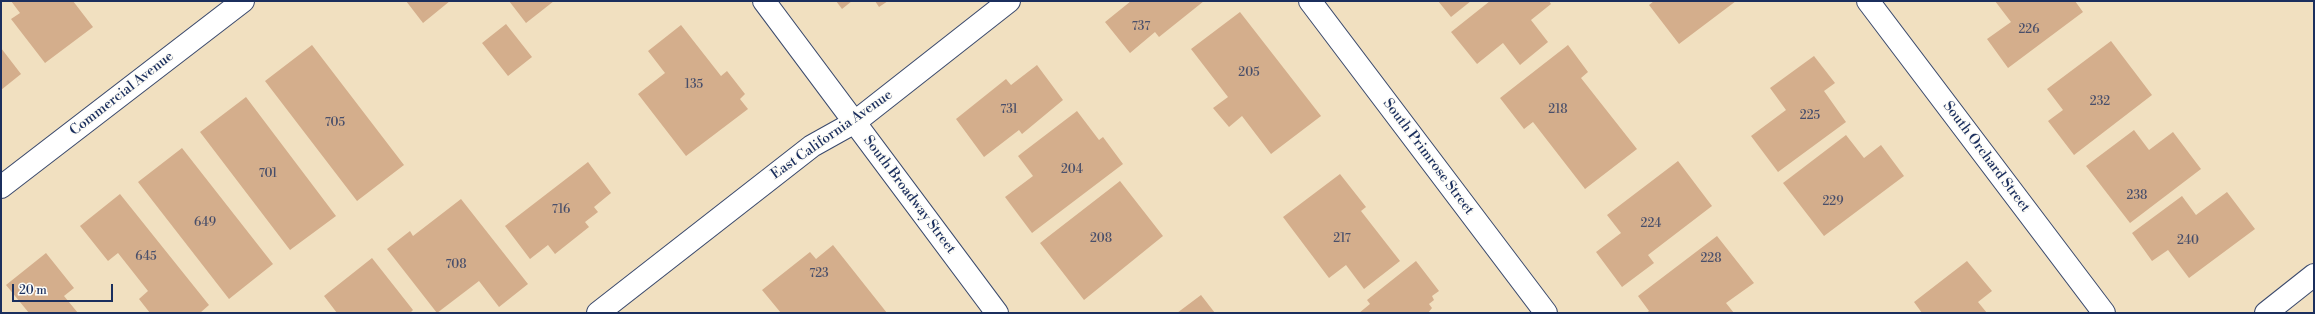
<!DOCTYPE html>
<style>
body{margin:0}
#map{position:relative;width:2315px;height:314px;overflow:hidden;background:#f1e0c0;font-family:"Libre Bodoni",serif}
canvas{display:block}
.frame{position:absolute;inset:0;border:2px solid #1b2f5e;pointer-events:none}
.scale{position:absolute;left:12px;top:284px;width:101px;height:18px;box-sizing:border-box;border:2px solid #1b2f5e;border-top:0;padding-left:5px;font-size:12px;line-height:14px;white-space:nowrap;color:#1b2f5e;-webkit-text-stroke:3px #fdfcf7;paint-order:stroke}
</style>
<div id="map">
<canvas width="2315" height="314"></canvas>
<div class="frame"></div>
<div class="scale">20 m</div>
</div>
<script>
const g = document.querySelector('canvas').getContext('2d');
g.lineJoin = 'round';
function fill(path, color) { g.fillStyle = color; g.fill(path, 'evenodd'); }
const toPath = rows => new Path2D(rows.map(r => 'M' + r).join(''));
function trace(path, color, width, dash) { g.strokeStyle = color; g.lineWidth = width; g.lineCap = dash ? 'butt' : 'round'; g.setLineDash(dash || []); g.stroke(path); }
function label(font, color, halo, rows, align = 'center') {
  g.font = font + ' "Libre Bodoni",serif'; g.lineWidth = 3; g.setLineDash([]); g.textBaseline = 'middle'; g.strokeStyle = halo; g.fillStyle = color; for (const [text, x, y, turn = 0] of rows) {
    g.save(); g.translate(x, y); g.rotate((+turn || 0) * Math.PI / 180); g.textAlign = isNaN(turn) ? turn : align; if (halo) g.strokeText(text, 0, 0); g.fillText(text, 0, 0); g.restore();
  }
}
fill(toPath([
 [11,1,73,1,93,27,45,63,11,19,20,13],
 [406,1,450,1,423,23],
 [509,1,554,1,526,23],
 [836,1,852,1,842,9],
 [875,1,888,1,879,7],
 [1131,1,1204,1,1159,37,1155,32,1130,53,1105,22],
 [1438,1,1471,1,1451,17],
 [1490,1,1549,1,1551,4,1531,20,1548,42,1520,65,1503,43,1477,64,1451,32],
 [1654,1,1736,1,1679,44,1649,5],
 [1995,1,2075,1,2083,12,2008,68,1987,39,2011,22],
 [1240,12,1321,116,1271,154,1242,116,1229,127,1213,108,1228,97,1191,49],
 [506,24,532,57,508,76,482,43],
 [681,25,721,76,727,71,745,94,740,99,748,109,686,156,638,94,665,73,648,51],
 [2111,41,2152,95,2074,155,2048,121,2063,110,2047,89],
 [312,45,404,165,357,201,265,81],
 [1568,45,1588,72,1581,78,1637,149,1585,189,1533,122,1524,129,1500,98],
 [1,48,21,74,1,90],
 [1814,56,1835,83,1824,91,1846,122,1778,172,1751,136,1786,110,1770,88],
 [1037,65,1063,100,1022,134,1019,130,984,157,956,119,1006,79,1011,85],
 [246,97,336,216,290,250,200,132],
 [1077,111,1099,140,1103,137,1123,164,1032,233,1005,197,1033,176,1018,156],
 [2134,130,2149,150,2173,132,2201,169,2130,223,2086,166],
 [1846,135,1864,158,1881,145,1904,176,1824,236,1783,183],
 [182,148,273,264,229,299,138,182],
 [1678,161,1712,206,1648,255,1654,263,1622,287,1596,252,1621,233,1607,215],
 [588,162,611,193,594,207,598,212,585,222,589,227,555,254,548,245,530,259,505,226],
 [1340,174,1366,207,1361,211,1400,261,1364,289,1346,265,1329,278,1283,217],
 [1120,181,1163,236,1084,300,1040,243],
 [2227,192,2255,229,2189,278,2168,250,2152,261,2132,233,2182,196,2196,215],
 [120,194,209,305,200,313,150,313,139,299,148,291,118,253,108,261,80,226],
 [461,199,528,284,499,307,479,281,437,313,387,249,410,231,413,236],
 [1717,236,1754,283,1726,303,1734,313,1646,313,1649,311,1638,296],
 [833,245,887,313,781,313,762,290,810,252,816,259],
 [46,253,74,288,64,296,78,313,29,313,6,285],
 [372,258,413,310,410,313,337,313,324,296],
 [1416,261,1439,291,1432,296,1434,300,1429,304,1432,308,1428,313,1359,313,1370,304,1367,300],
 [1967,261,1992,291,1978,302,1987,313,1922,313,1914,302],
 [1201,295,1215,313,1177,313]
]), '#d4ae8c');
const street = toPath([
 [764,1,997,313],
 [1310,1,1546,313],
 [1868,1,2104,313],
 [1,187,243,1],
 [598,313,812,146,855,122,1009,1],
 [2266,313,2314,275]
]);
trace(street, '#3b4a6d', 24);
trace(street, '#fff', 22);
label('12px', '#494f6a', null, [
 ["737",1141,27],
 ["226",2029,30],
 ["205",1249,73],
 ["135",694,85],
 ["232",2100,102],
 ["731",1009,110],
 ["218",1558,110],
 ["225",1810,116],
 ["705",335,123],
 ["204",1072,170],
 ["701",268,174],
 ["238",2137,196],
 ["229",1833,202],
 ["716",561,210],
 ["649",205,223],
 ["224",1651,224],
 ["208",1101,239],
 ["217",1342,239],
 ["240",2188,241],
 ["645",146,257],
 ["228",1711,259],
 ["708",456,265],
 ["723",819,274]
]);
label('14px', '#1b2f5e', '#fdfcf7', [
 ["Commercial Avenue",122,94,-38],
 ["East California Avenue",832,135,-35],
 ["South Primrose Street",1428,157,53],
 ["South Orchard Street",1986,157,53],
 ["South Broadway Street",909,195,53]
]);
</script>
